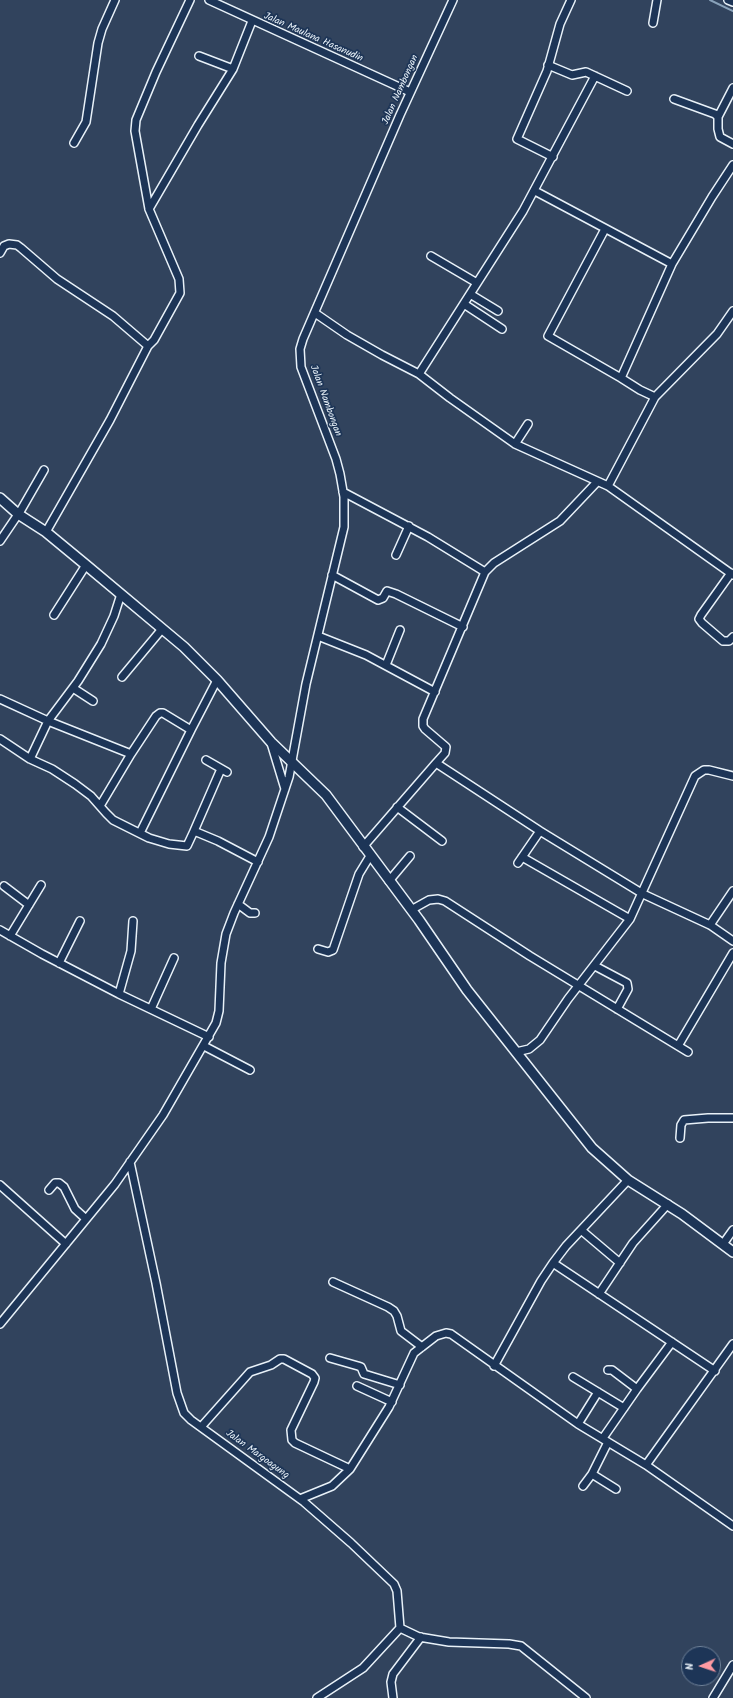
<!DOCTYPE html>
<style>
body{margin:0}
#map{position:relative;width:733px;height:1698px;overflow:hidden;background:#31435d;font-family:Kalam,sans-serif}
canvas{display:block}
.north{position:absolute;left:681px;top:1646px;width:40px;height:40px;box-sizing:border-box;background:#1d3557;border:1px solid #6e8097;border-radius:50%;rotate:267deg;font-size:11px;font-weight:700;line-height:16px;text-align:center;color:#e8f1f8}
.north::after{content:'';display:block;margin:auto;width:14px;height:18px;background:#ff9aa2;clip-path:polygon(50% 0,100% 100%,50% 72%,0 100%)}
</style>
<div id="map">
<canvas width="733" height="1698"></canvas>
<div class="north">N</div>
</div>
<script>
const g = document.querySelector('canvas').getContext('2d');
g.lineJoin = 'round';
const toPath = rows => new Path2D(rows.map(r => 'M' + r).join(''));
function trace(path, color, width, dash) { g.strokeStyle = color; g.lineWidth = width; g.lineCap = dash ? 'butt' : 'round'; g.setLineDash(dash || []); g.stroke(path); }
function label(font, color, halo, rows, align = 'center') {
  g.font = font + ' Kalam,sans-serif'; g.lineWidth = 3.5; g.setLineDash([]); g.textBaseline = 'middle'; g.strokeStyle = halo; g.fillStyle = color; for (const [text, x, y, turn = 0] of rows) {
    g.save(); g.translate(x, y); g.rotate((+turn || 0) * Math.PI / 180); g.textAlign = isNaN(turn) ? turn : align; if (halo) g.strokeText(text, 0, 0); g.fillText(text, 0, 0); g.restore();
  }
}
trace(toPath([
 [710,0,733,11]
]), '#89a2ba', 2);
const minor = toPath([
 [209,0,410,92],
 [728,0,733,2],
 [653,23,657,0],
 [199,56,233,69],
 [548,65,572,75,586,72,627,91],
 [674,99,715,114,718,117,718,129,720,137,733,144],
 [718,117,733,88],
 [74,143,86,122,98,43,102,29,115,0],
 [553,157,517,139,547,71,560,24,571,0],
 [535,191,672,264],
 [149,209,198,125,233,69,252,21],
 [605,229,548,336,621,378],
 [0,253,4,246,9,244,17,245,21,248,57,279,113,316,148,346],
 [431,256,477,283],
 [470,294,498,311],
 [464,304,502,329],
 [315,313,347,335,382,355,419,374,450,398,515,444,608,486,733,575],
 [419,374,523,211,595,76],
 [655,397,640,390,621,378,672,264,712,197,733,165],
 [515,444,528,424],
 [608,486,655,397,717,334,733,311],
 [343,492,428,537,485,572],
 [46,532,110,420,148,346,154,340,180,293,179,279,149,209,135,131,136,120,156,72,190,0],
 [0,541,21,510,44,470],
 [396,555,409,526],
 [731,573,701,615,699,619,702,623,723,641,729,641,733,637],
 [332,575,378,600,383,598,387,591,396,594,463,627],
 [54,615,86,565],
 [318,636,366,655,435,692],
 [386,665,400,630],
 [122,677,162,629],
 [73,688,93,701],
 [0,699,48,721,78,681,101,644,114,616,121,594],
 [0,739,30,759,52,769,75,784,91,796,106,813,113,820,149,838,169,844,187,846,194,831,218,841,258,862],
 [271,743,285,789],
 [30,759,48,721,131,754],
 [206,760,227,772],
 [436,763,445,753,446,747,425,729,423,726,423,719,485,572,494,563,560,521,597,482],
 [100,806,131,754,156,716,160,713,163,713,191,730,217,680],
 [397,807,442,841],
 [194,831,221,769],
 [140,833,191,730],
 [363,847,436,763,540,831,643,894,710,925,733,941],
 [522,857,630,919],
 [518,863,540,831],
 [389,881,410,856],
 [4,886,29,905],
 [238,904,250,913,255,913],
 [411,910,429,900,438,899,445,901,530,956,688,1052],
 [710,925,733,891],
 [0,930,42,954,119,994,209,1037],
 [10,936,41,885],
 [318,949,328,952,333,950,359,874,370,856],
 [59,963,80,921],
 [595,966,627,983,628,989,617,1009],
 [119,994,131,951,133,921],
 [151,1009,174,958],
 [204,1046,250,1070],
 [678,1046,733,953],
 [516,1052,529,1049,540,1040,568,999,630,919,695,776,704,770,709,770,733,776],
 [680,1138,681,1125,684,1120,708,1118,733,1118],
 [130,1162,156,1283,177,1393,184,1413,191,1420,304,1502,351,1543,394,1584,397,1591,400,1628,363,1668,317,1698],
 [0,1185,66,1244],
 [49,1190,55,1183,59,1183,64,1187,75,1209,86,1219],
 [581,1230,620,1263],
 [723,1244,733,1230],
 [553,1263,715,1371],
 [333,1282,388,1307,394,1311,397,1316,401,1331,422,1347],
 [599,1294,633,1243,668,1204],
 [0,1324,115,1184,163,1115,216,1023,219,1011,221,963,226,934,234,913,269,837,289,777,306,684,344,527,344,497,340,474,336,459,301,367,300,349,303,339,400,115,453,0],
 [330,1358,358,1366,361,1367,364,1374,400,1385],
 [494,1366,541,1281,553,1263,566,1246,628,1180],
 [608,1370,612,1370,637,1389],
 [573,1377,624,1408],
 [357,1386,392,1402],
 [578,1424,598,1392],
 [201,1427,250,1372,271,1365,280,1359,284,1359,312,1374,315,1378,314,1382,291,1430,292,1440,295,1443,350,1469],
 [603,1438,637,1389,672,1342],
 [646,1465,733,1344],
 [592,1474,616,1489],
 [583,1486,592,1474,608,1442],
 [300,1499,332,1486,350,1469,389,1407,414,1353,436,1336,446,1333,451,1334,578,1424,646,1465,733,1526],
 [400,1628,419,1637,449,1642,509,1644,521,1646,586,1698],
 [393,1698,391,1682,393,1674,421,1637],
 [713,1698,733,1665]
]);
const tertiary = toPath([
 [0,498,18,514,46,532,86,565,184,647,217,680,271,742,326,795,419,920,467,990,592,1148,628,1180,682,1214,733,1252]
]);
trace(minor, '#e8f1f8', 10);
trace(tertiary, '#e8f1f8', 12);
trace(minor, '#1d3557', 7);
trace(tertiary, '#1d3557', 9);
label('10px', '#e8f1f8', '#1d3557', [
 ["Jalan Maulana Hasanudin",313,38,24],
 ["Jalan Nambongan",401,90,-66],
 ["Jalan Nambongan",325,401,70],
 ["Jalan Margoagung",257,1455,36]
]);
</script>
